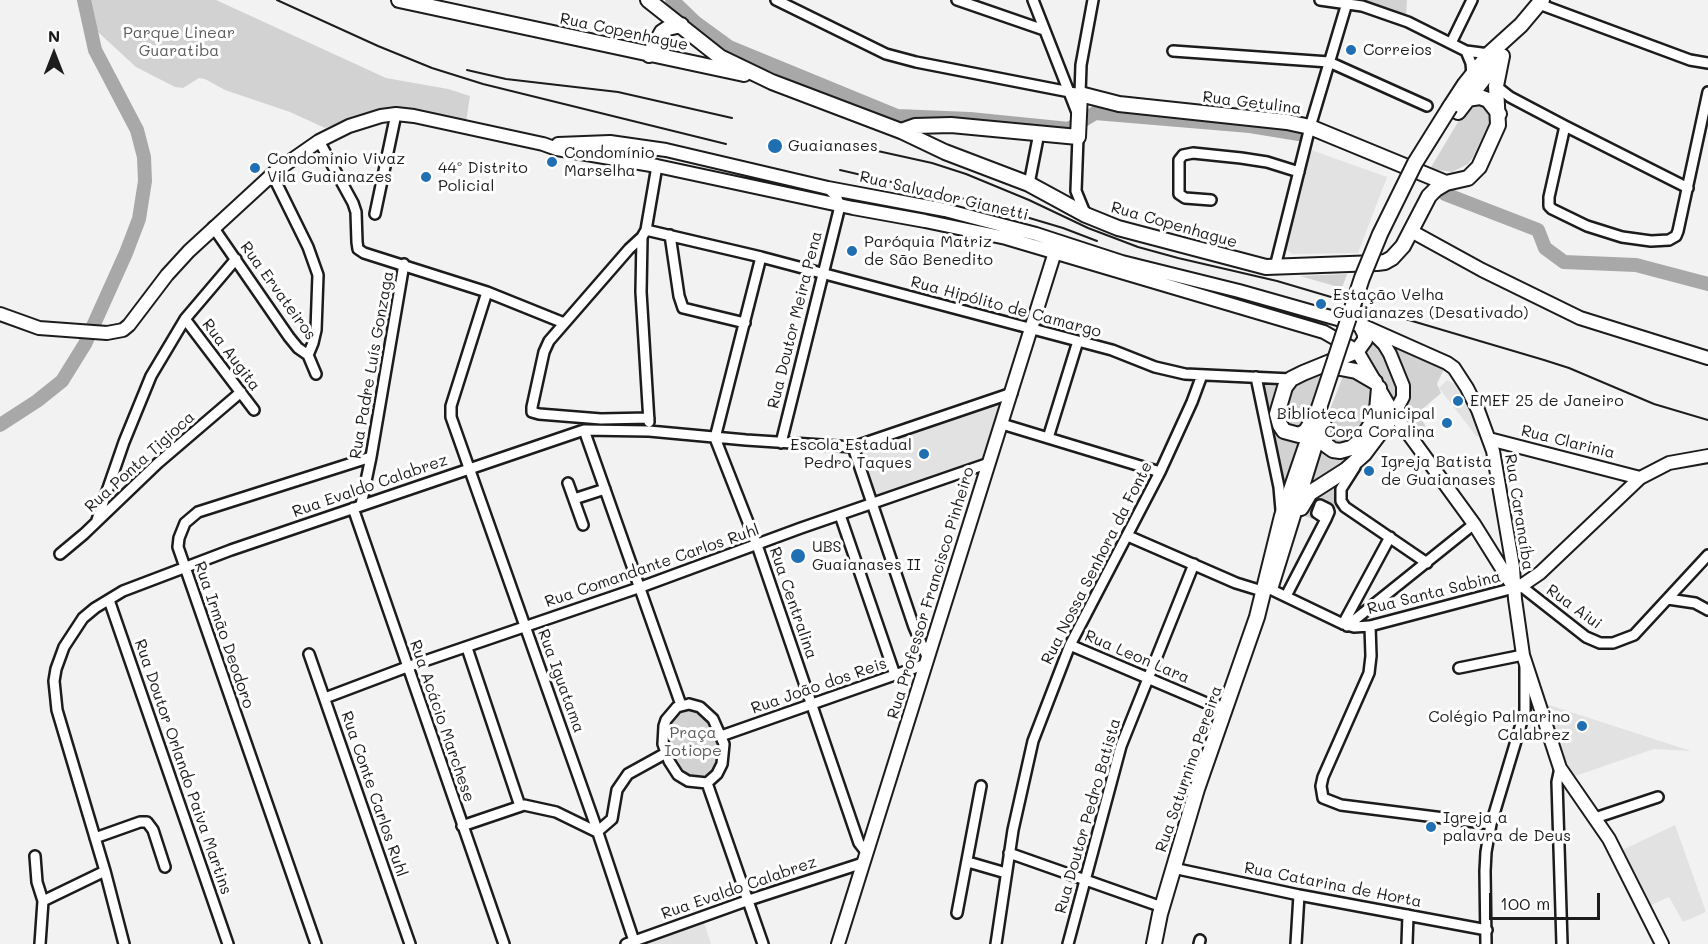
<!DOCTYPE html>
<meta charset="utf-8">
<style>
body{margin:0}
#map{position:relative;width:1708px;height:944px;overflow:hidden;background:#f2f2f2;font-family:Mali,sans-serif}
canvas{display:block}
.north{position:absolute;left:24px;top:24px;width:60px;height:60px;-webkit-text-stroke:4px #fff;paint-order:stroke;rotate:0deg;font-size:16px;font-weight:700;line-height:24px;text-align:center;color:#1c1c1c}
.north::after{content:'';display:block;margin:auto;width:21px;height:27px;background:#1c1c1c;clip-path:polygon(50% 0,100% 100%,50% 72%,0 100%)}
.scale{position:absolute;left:1489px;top:893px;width:111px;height:27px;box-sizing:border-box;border:3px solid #1c1c1c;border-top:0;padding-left:8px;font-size:18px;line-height:21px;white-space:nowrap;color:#1c1c1c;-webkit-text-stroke:4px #fff;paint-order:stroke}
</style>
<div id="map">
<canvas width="1708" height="944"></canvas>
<div class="north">N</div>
<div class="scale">100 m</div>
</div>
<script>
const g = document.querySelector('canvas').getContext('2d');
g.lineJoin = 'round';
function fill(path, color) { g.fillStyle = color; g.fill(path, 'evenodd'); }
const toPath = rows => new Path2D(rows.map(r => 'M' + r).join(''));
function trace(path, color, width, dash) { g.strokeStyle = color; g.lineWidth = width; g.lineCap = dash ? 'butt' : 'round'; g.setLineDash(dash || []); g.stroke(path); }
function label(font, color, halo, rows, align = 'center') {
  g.font = font + ' Mali,sans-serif'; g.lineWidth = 6; g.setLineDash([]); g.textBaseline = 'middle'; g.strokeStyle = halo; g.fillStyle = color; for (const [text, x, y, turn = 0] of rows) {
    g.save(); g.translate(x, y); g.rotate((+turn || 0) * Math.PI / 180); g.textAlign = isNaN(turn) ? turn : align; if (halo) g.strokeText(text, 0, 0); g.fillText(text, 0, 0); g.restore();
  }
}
fill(toPath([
 [1311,150,1387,177,1358,253,1292,254,1286,249],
 [1447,380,1459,386,1482,434,1477,437,1439,388],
 [1003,400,985,460,876,497,859,448],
 [1543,703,1691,751,1654,749,1572,777,1561,756],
 [1675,825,1706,912,1683,922,1669,897,1647,907,1620,851],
 [704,922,711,944,642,944]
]), '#e2e2e2');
fill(toPath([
 [88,0,216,0,386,78,448,89,470,96,466,122,397,109,368,112,325,128,290,112,225,90,205,79,199,78,183,88,175,87,136,67,98,32],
 [1360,0,1407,0,1406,17],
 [1481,103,1491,113,1491,119,1473,157,1468,164,1452,172,1430,169,1468,105],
 [1347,274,1342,288,1300,276],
 [1372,337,1378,342,1400,389,1394,407,1365,354,1371,344],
 [1388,341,1444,369,1437,384,1441,393,1418,413,1426,427,1414,435,1399,417,1404,407],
 [1321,371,1315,396,1305,423,1299,428,1291,428,1285,425,1282,409,1285,394,1297,381],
 [1345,371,1370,387,1372,398,1369,419,1354,437,1342,445,1332,443,1327,425,1329,412],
 [1259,381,1276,382,1271,410,1272,422,1276,432,1287,438,1302,438,1284,497],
 [1318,448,1328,454,1359,451,1303,497],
 [1339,480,1337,497,1338,509,1321,501,1318,503,1312,519,1302,515,1309,501],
 [688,710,704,715,709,721,719,748,720,756,716,766,711,773,700,777,692,776,678,766,667,734,669,724,675,716]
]), '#d2d2d2');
trace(toPath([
 [672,0,696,23,729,47,897,116,970,119,1069,129,1095,113,1250,126,1299,134],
 [1445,194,1538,230,1545,248,1564,262,1636,265,1708,284],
 [0,425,37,401,62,381,85,344,126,253,139,219,145,181,144,157,137,130,95,50,84,0]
]), '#a8a8a8', 14);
const street = toPath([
 [776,0,886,54,916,62,1080,94,1081,65,1093,0],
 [957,0,1044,30],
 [1033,0,1078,115],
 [1320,0,1362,6,1408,22,1466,51,1489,54],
 [1539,4,1690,60,1708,63],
 [1451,43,1472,0],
 [1173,51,1329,62,1427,106],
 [1466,51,1471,63,1472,75],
 [1496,86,1510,97,1565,126,1688,188],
 [1565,126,1549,197,1549,206,1552,209,1587,226,1622,237,1651,241,1669,240,1676,236,1678,231,1708,92],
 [1078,137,1076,191,1085,213],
 [319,141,353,203,356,212,357,242,358,249,364,253,487,292,564,323],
 [272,174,308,247,318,275,316,330,313,343,308,355],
 [1029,184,1039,133],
 [1211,200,1185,198,1179,194,1179,160,1183,155,1193,153,1241,158,1267,162,1299,172],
 [375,214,396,114],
 [213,227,289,337,298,348,308,355,316,374],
 [646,230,761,257,1078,341,1112,350,1155,367,1185,374,1291,379],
 [670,235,679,296,683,308,745,323],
 [642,237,641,292,649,422],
 [761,257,715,438,757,545,859,843,866,852],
 [1275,267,1310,127,1347,3],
 [487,292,451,406,451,417,594,821,635,944],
 [185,319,254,410],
 [1256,377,1279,487,1281,510],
 [649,418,601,419,539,414,532,412,532,407,544,352,549,341,629,249,642,237,646,230,657,166],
 [1002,424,1160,472],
 [584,430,681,705],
 [1048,438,1078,341],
 [781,443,840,206,837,198,828,188],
 [853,447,914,627,928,659],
 [1355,467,1341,489,1341,501,1345,507,1427,563],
 [568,483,583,525],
 [574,499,605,489],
 [361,505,371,457,404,264],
 [353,508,504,944],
 [840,515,895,675],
 [97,520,124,442,151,376,185,319,236,259],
 [1128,536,1236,583,1262,591,1270,589,1343,624,1354,627,1370,626,1514,588],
 [60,554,84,534,158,463,241,392],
 [1521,586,1586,637,1600,643,1613,643,1634,635,1708,555],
 [1286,596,1326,519,1329,512,1328,509,1320,505,1317,513,1326,519],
 [1668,599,1695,603,1708,610],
 [109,600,228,944],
 [1343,624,1390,537],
 [1347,626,1474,524],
 [1370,626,1371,656,1369,673,1323,777,1321,786,1323,798,1341,805,1491,824],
 [1070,645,1225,711],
 [467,648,520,806],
 [309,654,410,944],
 [1459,668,1523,655],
 [325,698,407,667,641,587,801,528,989,463],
 [689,704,700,707,713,719,724,744,722,764,717,774,707,783,688,781,678,775,669,761,663,744,664,726,666,720,677,707,689,704],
 [721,736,926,664],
 [1560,768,1557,782,1562,944],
 [707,783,763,944],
 [1595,818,1658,797],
 [462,826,524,805,556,812,597,832,612,819,617,790,628,774,666,753],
 [95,838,140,822,147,822,153,830,165,867],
 [1009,853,1162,907],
 [35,856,37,882,43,901],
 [968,862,1006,873],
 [1173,868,1299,895,1487,930],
 [957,913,981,786],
 [40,944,43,901,105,871],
 [124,944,105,871,57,710,54,681,56,669,64,647,83,618,95,608,123,591,231,550,584,430,649,431,746,440,853,447,1012,393],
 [316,944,178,547,179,538,185,523,198,512,371,457],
 [626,944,749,900,863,863],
 [996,944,1013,830,1033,741,1070,645,1160,472,1192,402,1202,375],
 [1068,944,1121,746,1194,564],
 [1199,944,1200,940],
 [1296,944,1299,895],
 [1407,944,1408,915],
 [1486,944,1485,871,1486,852,1491,824,1525,711,1525,667]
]);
const secondary = toPath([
 [558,144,610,142,666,150,828,188,945,210,1036,234,1122,262,1239,291,1366,327,1447,363,1454,368,1467,388,1478,410,1493,451,1513,567,1515,599,1523,655,1560,768,1609,839,1662,944],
 [1411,231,1482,270,1580,318,1708,358],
 [0,314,39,328,107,333,123,330,129,325,167,275,189,251,276,171,319,141,349,126,381,116,396,114,414,116,543,144,557,149,657,166,853,208,925,221,1006,238,1324,332,1357,351,1394,414,1474,524,1514,588],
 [1374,334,1384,344,1390,354,1403,386,1403,397,1394,414],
 [1489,439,1640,478],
 [1514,588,1521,586,1540,573,1640,478,1669,463,1708,456],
 [838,944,1055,252]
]);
const primary = toPath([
 [399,0,744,74],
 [648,0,720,57,772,82,901,131,945,152,1029,184,1086,215,1118,228,1266,267,1377,263,1385,262,1392,258,1403,246,1429,196,1436,189,1446,183,1468,178,1479,167,1498,125,1496,86,1502,56],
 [649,55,662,32,668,28,681,25],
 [1467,99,1480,97,1488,100,1499,114],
 [1450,107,1465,84,1489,54,1521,25,1542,0],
 [1458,112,1499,59],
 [901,131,915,126,951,125,1078,137,1080,94,1119,104,1287,122,1310,127,1446,183],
 [1325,365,1356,371,1375,382],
 [1323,417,1324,438,1326,445,1333,450,1340,451,1351,448,1360,441,1374,420,1377,410,1379,388],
 [1311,423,1306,431,1299,435,1284,431,1280,425,1277,414,1285,387,1291,379,1303,373,1357,351,1365,340,1365,334,1361,326],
 [1301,508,1310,493,1346,470,1364,454,1394,414],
 [1271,586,1317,438],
 [1154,944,1160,914,1197,789,1257,617,1282,516,1319,408]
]);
trace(street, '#1c1c1c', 14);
trace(secondary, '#1c1c1c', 16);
trace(primary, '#1c1c1c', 18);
trace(street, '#fff', 9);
trace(secondary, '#fff', 12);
trace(primary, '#fff', 14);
trace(toPath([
 [277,0,378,46,432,68,483,84,726,144],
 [467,70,506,79,618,92,732,118],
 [846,144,932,163,966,174,1029,200,1088,228,1138,247,1178,258,1277,281,1544,360,1569,368,1654,404,1708,420],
 [840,170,969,200,1063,228,1097,241]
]), '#1c1c1c', 2);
const primaryBridge = toPath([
 [1319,408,1362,278,1380,234,1415,163,1450,107]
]);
trace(primaryBridge, '#1c1c1c', 18, []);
trace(primaryBridge, '#fff', 14);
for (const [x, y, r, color] of [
 [1351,50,6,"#1f6fb2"],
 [775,146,8,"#1f6fb2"],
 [552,162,6,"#1f6fb2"],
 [255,168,6,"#1f6fb2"],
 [426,177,6,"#1f6fb2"],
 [852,251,6,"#1f6fb2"],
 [1321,304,6,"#1f6fb2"],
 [1458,401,6,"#1f6fb2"],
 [1447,423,6,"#1f6fb2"],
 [924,454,6,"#1f6fb2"],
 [1369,471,6,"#1f6fb2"],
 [798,556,8,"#1f6fb2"],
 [1582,726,6,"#1f6fb2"],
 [1431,827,6,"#1f6fb2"]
]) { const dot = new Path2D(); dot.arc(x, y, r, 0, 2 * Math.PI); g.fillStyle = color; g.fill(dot); trace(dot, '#fff', 2); }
label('16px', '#1c1c1c', '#fff', [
 ["Rua Copenhague",624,32,12],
 ["Rua Getulina",1252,103,7],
 ["Rua Salvador Gianetti",944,196,13],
 ["Rua Copenhague",1174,225,16],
 ["Rua Ervateiros",278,291,54],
 ["Rua Hipólito de Camargo",1006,307,15],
 ["Rua Doutor Meira Pena",795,320,-76],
 ["Rua Augita",231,355,53],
 ["Rua Padre Luís Gonzaga",372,365,-80],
 ["Rua Clarinia",1568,442,14],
 ["Rua Ponta Tigioca",140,462,-42],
 ["Rua Evaldo Calabrez",370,486,-19],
 ["Rua Caranaíba",1519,512,81],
 ["Rua Nossa Senhora da Fonte",1097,563,-63],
 ["Rua Comandante Carlos Ruhl",652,566,-19],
 ["Rua Professor Francisco Pinheiro",931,593,-73],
 ["Rua Santa Sabina",1434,593,-14],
 ["Rua Centralina",793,603,71],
 ["Rua Aiui",1574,607,36],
 ["Rua Irmão Deodoro",224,635,71],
 ["Rua Leon Lara",1137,657,23],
 ["Rua Iguatama",561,681,70],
 ["Rua João dos Reis",819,686,-19],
 ["Rua Acácio Marchese",442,721,71],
 ["Rua Doutor Orlando Paiva Martins",183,767,71],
 ["Rua Saturnino Pereira",1189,769,-71],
 ["Rua Conte Carlos Ruhl",374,794,71],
 ["Rua Doutor Pedro Batista",1088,816,-74],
 ["Rua Catarina de Horta",1333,885,11],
 ["Rua Evaldo Calabrez",739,888,-19]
]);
label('16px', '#5c5c5c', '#fff', [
 ["Parque Linear",179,33],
 ["Guaratiba",179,51],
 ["Praça",693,733],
 ["Iotiope",693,751]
]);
label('16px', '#1c1c1c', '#fff', [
 ["Correios",1363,50],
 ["Guaianases",788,146],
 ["Condomínio",564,153],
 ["Marselha",564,171],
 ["Condomínio Vivaz",267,159],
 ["Vila Guaianazes",267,177],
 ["44º Distrito",438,168],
 ["Policial",438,186],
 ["Paróquia Matriz",864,242],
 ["de São Benedito",864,260],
 ["Estação Velha",1333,295],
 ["Guaianazes (Desativado)",1333,313],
 ["EMEF 25 de Janeiro",1470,401],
 ["Biblioteca Municipal",1435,414,"right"],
 ["Cora Coralina",1435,432,"right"],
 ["Escola Estadual",912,445,"right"],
 ["Pedro Taques",912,463,"right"],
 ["Igreja Batista",1381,462],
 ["de Guaianases",1381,480],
 ["UBS",812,547],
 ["Guaianases II",812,565],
 ["Colégio Palmarino",1570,717,"right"],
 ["Calabrez",1570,735,"right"],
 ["Igreja a",1443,818],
 ["palavra de Deus",1443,836]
], 'left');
</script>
